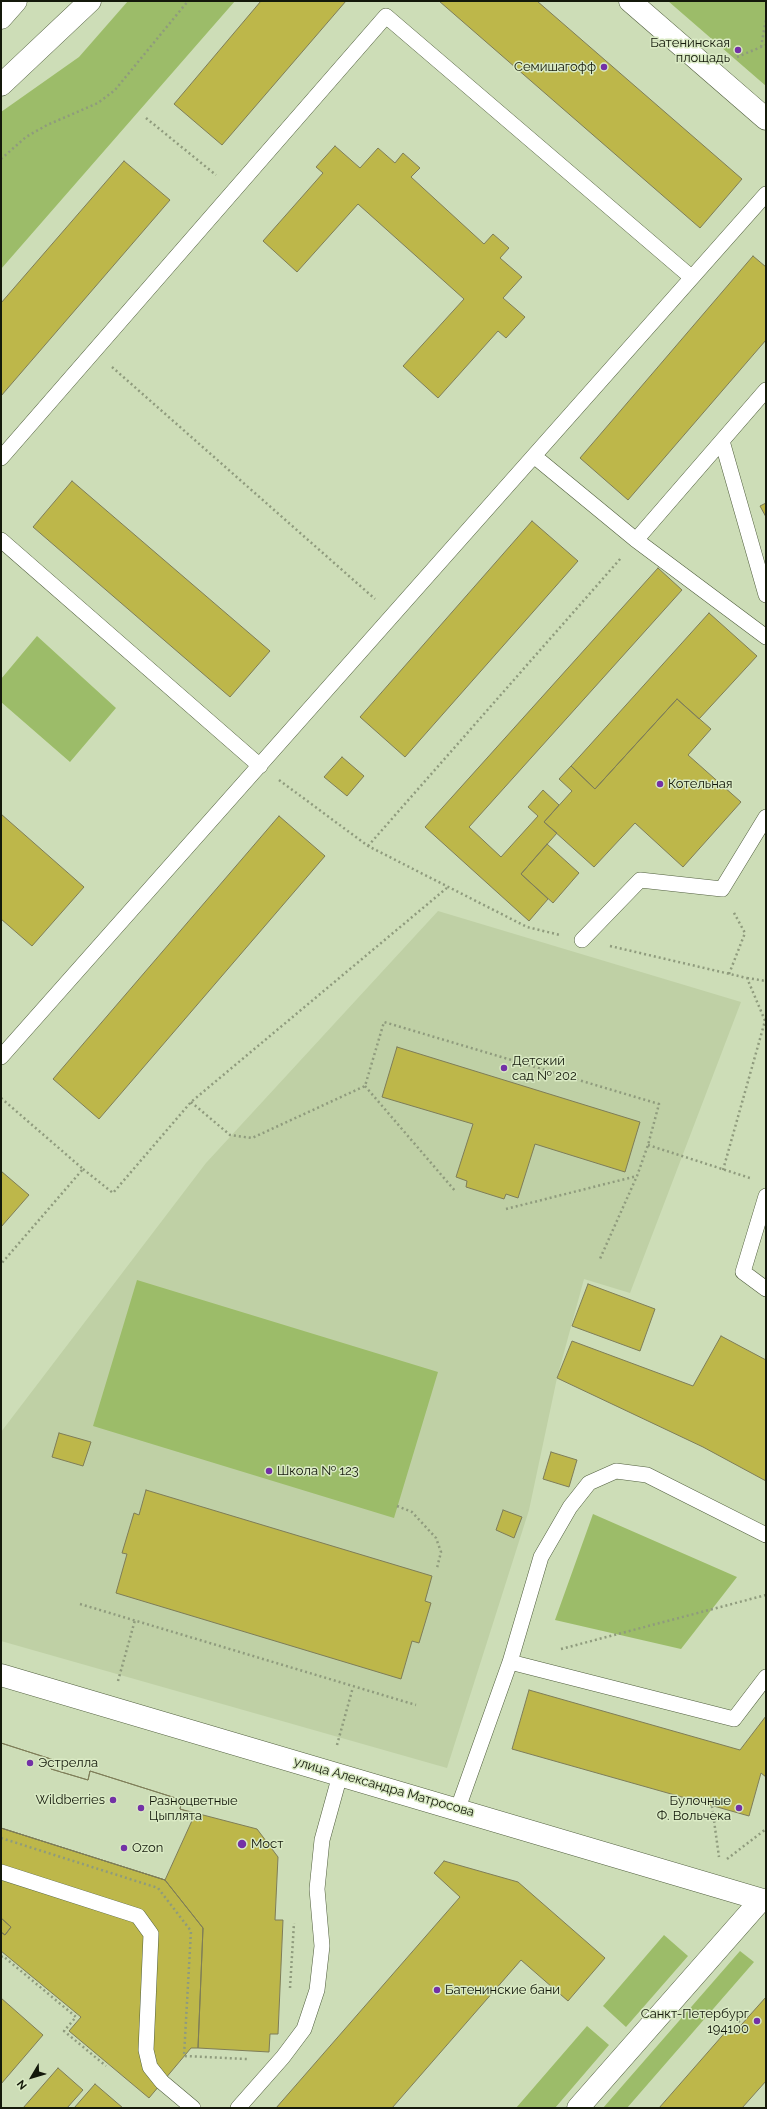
<!DOCTYPE html>
<meta charset="utf-8">
<style>
body{margin:0}
#map{position:relative;width:767px;height:2109px;overflow:hidden;background:#cdddb7;font-family:Raleway,sans-serif}
canvas{display:block}
.frame{position:absolute;inset:0;border:2px solid #14190b;pointer-events:none}
.north{position:absolute;left:12px;top:2057px;width:40px;height:40px;-webkit-text-stroke:3px #daeac4;paint-order:stroke;rotate:232deg;font-size:11px;font-weight:700;line-height:16px;text-align:center;color:#14190b}
.north::after{content:'';display:block;margin:auto;width:14px;height:18px;background:#14190b;clip-path:polygon(50% 0,100% 100%,50% 72%,0 100%)}
</style>
<div id="map">
<canvas width="767" height="2109"></canvas>
<div class="frame"></div>
<div class="north">N</div>
</div>
<script>
const g = document.querySelector('canvas').getContext('2d');
g.lineJoin = 'round';
function fill(path, color) { g.fillStyle = color; g.fill(path, 'evenodd'); }
const toPath = rows => new Path2D(rows.map(r => 'M' + r).join(''));
function trace(path, color, width, dash) { g.strokeStyle = color; g.lineWidth = width; g.lineCap = dash ? 'butt' : 'round'; g.setLineDash(dash || []); g.stroke(path); }
function label(font, color, halo, rows, align = 'center') {
  g.font = font + ' Raleway,sans-serif'; g.lineWidth = 3; g.setLineDash([]); g.textBaseline = 'middle'; g.strokeStyle = halo; g.fillStyle = color; for (const [text, x, y, turn = 0] of rows) {
    g.save(); g.translate(x, y); g.rotate((+turn || 0) * Math.PI / 180); g.textAlign = isNaN(turn) ? turn : align; if (halo) g.strokeText(text, 0, 0); g.fillText(text, 0, 0); g.restore();
  }
}
fill(toPath([
 [438,911,741,1002,630,1293,584,1279,557,1378,529,1510,447,1768,1,1641,1,1432,206,1163]
]), '#bfd0a5');
fill(toPath([
 [128,1,235,1,1,269,1,112,79,57],
 [668,1,766,1,766,86],
 [37,636,116,708,70,762,1,702,1,679],
 [137,1280,438,1372,394,1518,93,1426],
 [593,1514,737,1577,681,1649,555,1620],
 [664,1935,688,1956,626,2027,603,2006],
 [740,1951,754,1962,627,2108,603,2108],
 [587,2026,609,2045,555,2108,516,2108]
]), '#9cbc69');
const building = toPath([
 [261,1,346,1,222,145,174,104,261,1],
 [439,1,537,1,742,179,700,228,439,1],
 [335,146,360,168,378,148,395,163,403,153,420,168,411,177,484,244,493,234,509,248,500,258,522,277,503,298,525,317,506,338,498,331,438,398,403,366,464,299,358,204,297,272,263,241,323,173,316,167,335,146],
 [124,161,170,200,1,396,1,303,124,161],
 [753,256,766,267,766,340,628,500,580,458,753,256],
 [72,481,270,651,230,697,33,527,72,481],
 [766,503,766,517,760,506,766,503],
 [532,521,578,561,405,757,360,717,532,521],
 [658,568,682,590,469,827,501,857,538,816,528,807,543,790,559,805,544,822,557,833,521,874,548,899,529,921,425,827,658,568],
 [709,613,757,656,699,719,677,699,595,789,571,766,709,613],
 [677,699,711,729,688,755,741,802,683,867,635,823,594,867,544,822,572,791,559,779,571,766,595,789,677,699],
 [342,757,364,776,347,796,324,777,342,757],
 [1,814,84,887,32,946,1,919,1,814],
 [279,816,325,856,99,1119,53,1079,279,816],
 [547,844,579,873,553,903,521,874,547,844],
 [397,1047,640,1122,625,1172,535,1144,518,1198,506,1194,504,1199,466,1187,467,1181,456,1177,473,1124,382,1097,397,1047],
 [1,1171,29,1195,1,1227,1,1171],
 [588,1284,655,1309,640,1351,572,1326,588,1284],
 [721,1336,766,1360,766,1481,703,1447,557,1378,572,1341,693,1386,721,1336],
 [59,1433,91,1442,83,1466,52,1457,59,1433],
 [551,1452,577,1460,569,1487,543,1479,551,1452],
 [146,1490,432,1576,425,1601,431,1603,419,1643,412,1641,401,1679,116,1593,127,1554,122,1553,134,1513,139,1515,146,1490],
 [503,1510,522,1517,514,1538,496,1530,503,1510],
 [529,1690,740,1750,766,1716,766,1777,761,1773,749,1816,512,1749,529,1690],
 [1,1743,54,1760,51,1769,88,1780,90,1771,182,1800,180,1809,257,1829,278,1857,275,1920,283,1920,278,2034,270,2034,269,2052,198,2048,203,1928,165,1880,1,1828,1,1743],
 [1,1743,54,1760,51,1769,88,1780,90,1771,182,1800,180,1809,195,1814,165,1880,1,1828,1,1743],
 [1,1828,165,1880,203,1928,198,2048,191,2048,149,2098,69,2031,81,2017,1,1951,1,1932,5,1935,11,1927,1,1918,1,1828],
 [444,1861,518,1882,605,1958,568,2001,521,1960,392,2108,276,2108,460,1897,434,1873,444,1861],
 [1,1918,11,1927,5,1935,1,1932,1,1918],
 [766,1997,766,2081,742,2108,659,2108,729,2028,734,2033,766,1997],
 [1,1998,43,2035,1,2084,1,1998],
 [58,2068,83,2090,67,2108,23,2108,58,2068],
 [95,2084,123,2108,74,2108,95,2084]
]);
fill(building, '#bdb74a');
trace(building, '#7e7d58', 1);
const service = toPath([
 [722,441,766,595],
 [534,456,636,540,766,637],
 [1,458,386,16,691,277],
 [1,540,260,766],
 [636,540,766,390],
 [582,940,640,880,722,889,766,817],
 [1,1057,766,194],
 [766,1196,743,1272,766,1289],
 [510,1662,734,1719,766,1677],
 [458,1808,510,1662,541,1557,570,1507,589,1483,616,1471,647,1475,766,1535],
 [1,1872,138,1916,151,1934,146,2050,150,2067,162,2082,193,2108],
 [238,2108,283,2057,304,2029,317,1990,322,1946,317,1889,322,1840,340,1775]
]);
const minor = toPath([
 [630,1,766,119],
 [578,2108,761,1900]
]);
const tertiary = toPath([
 [1,18,16,1],
 [1,85,90,1],
 [1,1675,766,1901]
]);
trace(service, '#515f3e', 16);
trace(minor, '#515f3e', 23);
trace(tertiary, '#515f3e', 23);
trace(toPath([
 [761,47,766,19],
 [737,57,766,45],
 [146,118,216,175],
 [1,159,26,137,47,125,98,103,115,90,188,1],
 [112,367,375,599],
 [279,780,368,846,527,927,560,935],
 [368,846,621,558],
 [610,946,747,978,766,1023],
 [729,974,745,933,733,911],
 [747,978,766,981],
 [365,1086,456,1192],
 [1,1098,83,1169,1,1264],
 [191,1102,230,1135,252,1138,365,1086,384,1022,659,1104,648,1145,637,1176,599,1261],
 [648,1145,750,1178],
 [83,1169,113,1193,191,1102,448,887],
 [723,1170,765,1021],
 [506,1209,637,1176],
 [397,1506,412,1512,436,1538,441,1552,437,1568],
 [80,1604,416,1705],
 [561,1649,766,1595],
 [118,1681,135,1620],
 [337,1745,353,1687],
 [712,1806,719,1857],
 [1,1838,158,1888,191,1931,184,2056,247,2059],
 [727,1859,766,1829],
 [1,1957,3,1956,76,2017,64,2031,106,2066],
 [290,1988,294,1923],
 [735,2026,743,2017]
]), '#8f9b7d', 2.5, [2, 3]);
trace(service, '#fff', 15);
trace(minor, '#fff', 22);
trace(tertiary, '#fff', 22);
for (const [x, y, r, color] of [
 [738,50,4,"#7331a6"],
 [604,67,4,"#7331a6"],
 [660,784,4,"#7331a6"],
 [504,1068,4,"#7331a6"],
 [269,1471,4,"#7331a6"],
 [30,1763,4,"#7331a6"],
 [113,1800,4,"#7331a6"],
 [141,1808,4,"#7331a6"],
 [739,1808,4,"#7331a6"],
 [242,1844,5,"#7331a6"],
 [124,1848,4,"#7331a6"],
 [437,1990,4,"#7331a6"],
 [757,2021,4,"#7331a6"]
]) { const dot = new Path2D(); dot.arc(x, y, r, 0, 2 * Math.PI); g.fillStyle = color; g.fill(dot); trace(dot, '#daeac4', 1.5); }
label('13px', '#14190b', '#daeac4', [
 ["Батенинская",730,43,"right"],
 ["площадь",730,58,"right"],
 ["Семишагофф",596,67,"right"],
 ["Котельная",668,784],
 ["Детский",512,1061],
 ["сад № 202",512,1076],
 ["Школа № 123",277,1471],
 ["Эстрелла",38,1763],
 ["Wildberries",105,1800,"right"],
 ["Разноцветные",149,1801],
 ["Цыплята",149,1816],
 ["Булочные",731,1801,"right"],
 ["Ф. Вольчека",731,1816,"right"],
 ["Мост",251,1844],
 ["Ozon",132,1848],
 ["Батенинские бани",445,1990],
 ["Санкт-Петербург",749,2014,"right"],
 ["194100",749,2029,"right"]
], 'left');
label('13px', '#14190b', '#daeac4', [
 ["улица Александра Матросова",384,1787,16]
]);
</script>
